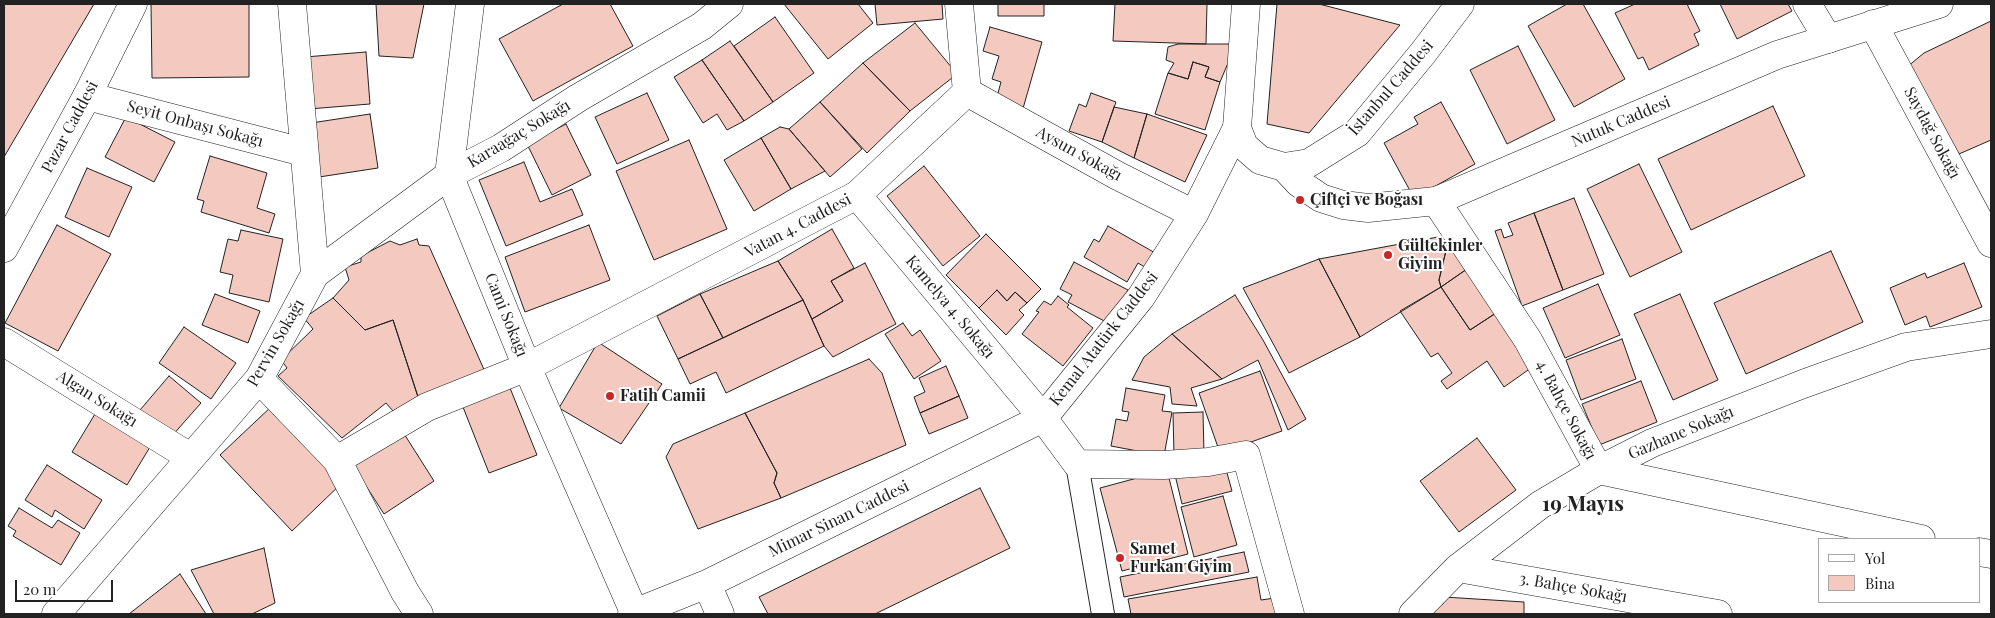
<!DOCTYPE html>
<meta charset="utf-8">
<style>
body{margin:0}
#map{position:relative;width:1995px;height:618px;overflow:hidden;background:#fff;font-family:"Playfair Display",serif}
canvas{display:block}
.frame{position:absolute;inset:0;border:5px solid #222;pointer-events:none}
.legend{position:absolute;left:1818px;top:538px;width:162px;height:65px;box-sizing:border-box;background:#fff;border:1px solid #a7a7a7;margin:0;padding:6px 9px;list-style:none;font-size:15px;color:#222}
.legend li{display:flex;align-items:center;gap:10px;height:25px}
.legend b{width:25px;border:1px solid #a7a7a7}
.scale{position:absolute;left:15px;top:580px;width:98px;height:22px;box-sizing:border-box;border:2px solid #222;border-top:0;padding-left:6px;font-size:15px;line-height:18px;white-space:nowrap;color:#222;-webkit-text-stroke:4px #fff;paint-order:stroke}
</style>
<div id="map">
<canvas width="1995" height="618"></canvas>
<div class="frame"></div>
<ul class="legend">
<li><b style="height:6px;background:#fff"></b>Yol</li>
<li><b style="height:14px;background:#f3c9c0"></b>Bina</li>
</ul>
<div class="scale">20 m</div>
</div>
<script>
const g = document.querySelector('canvas').getContext('2d');
g.lineJoin = 'round';
function fill(path, color) { g.fillStyle = color; g.fill(path, 'evenodd'); }
const toPath = rows => new Path2D(rows.map(r => 'M' + r).join(''));
function trace(path, color, width, dash) { g.strokeStyle = color; g.lineWidth = width; g.lineCap = dash ? 'butt' : 'round'; g.setLineDash(dash || []); g.stroke(path); }
function label(font, color, halo, rows, align = 'center') {
  g.font = font + ' "Playfair Display",serif'; g.lineWidth = 4; g.setLineDash([]); g.textBaseline = 'middle'; g.strokeStyle = halo; g.fillStyle = color; for (const [text, x, y, turn = 0] of rows) {
    g.save(); g.translate(x, y); g.rotate((+turn || 0) * Math.PI / 180); g.textAlign = isNaN(turn) ? turn : align; if (halo) g.strokeText(text, 0, 0); g.fillText(text, 0, 0); g.restore();
  }
}
const building = toPath([
 [4,4,94,4,4,157,4,4],
 [151,4,249,4,249,77,152,78,151,4],
 [376,4,424,4,413,58,379,56,376,4],
 [563,4,610,4,633,46,533,101,499,39,563,4],
 [784,4,858,4,873,23,828,59,784,4],
 [875,4,942,4,943,19,877,25,875,4],
 [998,4,1044,4,1044,16,998,16,998,4],
 [1115,4,1207,4,1206,44,1113,41,1115,4],
 [1277,4,1319,4,1400,25,1309,133,1267,124,1277,4],
 [1567,4,1583,4,1625,79,1574,107,1528,26,1567,4],
 [1635,4,1687,4,1700,31,1694,34,1699,45,1649,70,1643,57,1638,59,1615,13,1635,4],
 [1720,4,1788,4,1792,11,1737,39,1720,4],
 [775,17,814,73,773,102,734,46,775,17],
 [1991,21,1991,140,1959,154,1907,67,1924,53,1991,21],
 [915,23,957,74,910,111,863,63,915,23],
 [990,27,1042,42,1022,112,995,104,1001,82,992,79,999,56,983,51,990,27],
 [730,41,773,102,744,121,702,60,730,41],
 [1178,44,1236,44,1220,82,1205,77,1209,67,1193,62,1188,79,1168,73,1174,63,1166,60,1168,47,1178,44],
 [1518,46,1555,120,1507,144,1470,70,1518,46],
 [366,52,370,104,309,109,305,57,366,52],
 [702,60,744,121,727,130,717,114,703,123,674,77,702,60],
 [1193,62,1209,67,1205,77,1220,82,1205,130,1155,114,1168,73,1188,79,1193,62],
 [863,63,910,111,867,153,820,102,863,63],
 [647,93,669,140,617,164,595,117,647,93],
 [1091,93,1116,102,1102,142,1069,131,1079,104,1086,107,1091,93],
 [820,102,862,149,830,177,789,129,820,102],
 [1441,102,1475,164,1414,198,1384,143,1418,124,1414,117,1441,102],
 [1773,106,1805,176,1691,230,1658,159,1773,106],
 [1114,107,1147,114,1134,158,1102,142,1114,107],
 [370,114,378,168,319,177,311,123,370,114],
 [1147,114,1207,135,1185,182,1134,158,1147,114],
 [126,117,175,142,154,182,105,157,126,117],
 [566,124,591,175,552,195,527,144,566,124],
 [780,127,789,129,825,171,791,189,761,138,780,127],
 [761,138,791,189,754,211,724,160,761,138],
 [689,140,727,229,654,260,616,171,689,140],
 [210,156,267,173,257,208,275,214,269,233,201,212,204,201,197,199,210,156],
 [524,162,540,202,572,189,583,215,506,246,479,180,524,162],
 [1639,164,1682,252,1630,277,1587,189,1639,164],
 [924,166,980,236,943,266,887,196,924,166],
 [87,168,132,187,109,237,65,217,87,168],
 [1574,198,1604,274,1563,290,1534,213,1574,198],
 [1534,213,1563,290,1522,306,1495,231,1501,229,1504,238,1513,235,1508,223,1534,213],
 [57,225,111,254,58,351,5,323,57,225],
 [589,225,610,280,525,312,505,257,589,225],
 [1108,226,1157,254,1148,269,1138,263,1127,282,1084,257,1094,239,1099,242,1108,226],
 [832,229,854,268,831,281,843,301,812,319,803,300,778,261,832,229],
 [241,230,283,239,269,302,229,293,233,275,220,272,228,239,238,241,241,230],
 [986,234,1041,289,1027,303,1015,292,1007,301,997,290,979,308,946,275,986,234],
 [1438,237,1449,238,1439,280,1441,287,1360,337,1319,259,1438,237],
 [1449,238,1467,269,1441,287,1439,280,1449,238],
 [417,239,419,245,429,246,486,374,419,400,393,320,365,330,333,298,349,280,345,267,361,262,361,256,390,241,400,245,417,239],
 [1831,251,1863,322,1746,374,1714,303,1831,251],
 [1319,259,1360,337,1289,373,1243,288,1319,259],
 [778,261,803,300,723,338,700,294,778,261],
 [1074,262,1128,290,1110,324,1068,302,1072,295,1060,289,1074,262],
 [865,263,896,324,833,357,824,346,812,319,843,301,831,281,865,263],
 [1964,263,1982,307,1930,327,1926,316,1905,325,1890,288,1925,273,1927,278,1964,263],
 [1467,269,1496,313,1470,330,1441,287,1467,269],
 [1598,284,1620,335,1565,358,1543,308,1598,284],
 [1441,287,1470,330,1496,313,1531,368,1504,387,1487,361,1447,389,1441,381,1452,373,1438,353,1431,357,1400,311,1441,287],
 [997,290,1007,301,1015,292,1027,303,1019,310,1024,315,1006,335,979,308,997,290],
 [215,294,260,311,248,343,202,325,215,294],
 [700,294,723,338,678,359,657,316,700,294],
 [1680,294,1718,380,1673,400,1634,314,1680,294],
 [1235,295,1263,340,1306,419,1288,430,1258,360,1222,379,1172,334,1235,295],
 [1058,296,1069,305,1067,307,1093,328,1063,366,1022,334,1039,312,1036,311,1044,301,1051,305,1058,296],
 [333,298,365,330,393,320,419,400,393,411,386,403,342,438,278,376,287,368,281,360,313,329,304,318,333,298],
 [803,300,824,346,726,393,716,372,690,384,678,359,803,300],
 [903,323,912,336,920,330,941,361,914,379,885,334,903,323],
 [184,327,236,363,211,399,159,363,184,327],
 [1172,334,1222,379,1191,388,1197,406,1172,404,1170,387,1132,380,1144,357,1172,334],
 [1622,339,1636,379,1581,400,1566,360,1622,339],
 [598,342,662,384,621,444,559,408,598,342],
 [869,359,882,373,906,445,781,498,774,483,777,473,745,413,869,359],
 [946,366,959,396,920,413,914,397,925,392,919,378,946,366],
 [1260,371,1282,431,1220,453,1199,393,1260,371],
 [169,376,201,403,171,437,140,410,169,376],
 [1641,381,1657,422,1599,445,1582,404,1641,381],
 [508,383,537,455,489,473,461,402,508,383],
 [1126,388,1165,395,1162,411,1172,412,1164,456,1111,446,1116,419,1127,421,1129,412,1122,411,1126,388],
 [959,396,968,418,929,434,920,413,959,396],
 [272,406,344,481,292,531,220,455,272,406],
 [1203,412,1204,454,1174,455,1173,413,1203,412],
 [745,413,777,473,774,483,781,498,698,529,666,457,673,444,745,413],
 [95,414,150,447,127,485,72,452,95,414],
 [401,429,434,481,384,514,350,461,401,429],
 [1477,438,1516,490,1459,532,1420,481,1477,438],
 [1224,462,1232,491,1182,504,1175,475,1224,462],
 [47,465,102,500,84,529,55,510,52,517,25,500,47,465],
 [1167,470,1188,554,1122,571,1100,488,1167,470],
 [980,488,1010,548,875,614,768,614,759,597,980,488],
 [1223,496,1237,545,1194,557,1181,507,1223,496],
 [19,508,52,528,58,520,80,533,61,565,13,536,16,531,8,526,19,508],
 [264,548,275,603,252,614,214,614,191,570,264,548],
 [1244,552,1249,572,1124,597,1120,577,1244,552],
 [180,574,206,614,129,614,180,574],
 [1257,577,1261,600,1275,598,1277,614,1131,614,1128,599,1257,577],
 [1444,597,1524,602,1524,614,1433,614,1434,604,1443,604,1444,597]
]);
fill(building, '#f3c9c0');
trace(building, '#222', 1);
const pedestrian = toPath([
 [1077,464,1103,614]
]);
const minor = toPath([
 [470,4,449,175,527,367,634,612],
 [1807,4,1828,39],
 [1873,24,1991,243],
 [967,92,1118,176,1194,214],
 [87,96,303,152],
 [857,195,1043,418,1077,464,1164,465,1208,462,1246,455,1290,614],
 [1436,201,1528,340,1599,470,1921,539],
 [315,274,449,175,501,148,578,98,702,26,729,4],
 [4,342,190,457],
 [259,379,337,460,405,592,419,614],
 [337,460,427,407,527,367,857,195,967,92,959,4],
 [1979,552,1991,554],
 [1458,568,1718,614],
 [707,584,720,614],
 [56,614,259,379,315,274,292,4],
 [632,614,707,584,1043,418,1141,297,1194,214,1237,128],
 [1413,614,1458,568,1540,505,1599,470,1652,443,1803,384,1906,347,1991,334]
]);
const secondary = toPath([
 [1246,4,1237,128,1244,146,1260,160,1284,167,1299,183,1321,198,1343,205,1368,208,1436,201,1777,55,1939,4],
 [1284,167,1309,163,1357,133,1423,53,1460,4],
 [4,248,87,96,133,4]
]);
trace(pedestrian, '#222', 24);
trace(minor, '#222', 29);
trace(secondary, '#222', 29);
trace(pedestrian, '#fff', 22);
trace(minor, '#fff', 28);
trace(secondary, '#fff', 28);
for (const [x, y, r, color] of [
 [1300,200,5,"#c62828"],
 [1388,255,5,"#c62828"],
 [610,396,5,"#c62828"],
 [1120,558,5,"#c62828"]
]) { const dot = new Path2D(); dot.arc(x, y, r, 0, 2 * Math.PI); g.fillStyle = color; g.fill(dot); trace(dot, '#fff', 2); }
label('16px', '#222', '#fff', [
 ["İstanbul Caddesi",1391,88,-49],
 ["Nutuk Caddesi",1621,122,-23],
 ["Seyit Onbaşı Sokağı",195,124,15],
 ["Pazar Caddesi",70,127,-62],
 ["Saydağ Sokağı",1932,133,62],
 ["Karaağaç Sokağı",519,134,-31],
 ["Aysun Sokağı",1079,154,29],
 ["Vatan 4. Caddesi",798,226,-28],
 ["Kamelya 4. Sokağı",950,307,50],
 ["Cami Sokağı",506,315,68],
 ["Kemal Atatürk Caddesi",1104,339,-52],
 ["Pervin Sokağı",276,343,-60],
 ["Algan Sokağı",97,399,32],
 ["4. Bahçe Sokağı",1566,410,62],
 ["Gazhane Sokağı",1681,433,-23],
 ["Mimar Sinan Caddesi",839,519,-26],
 ["3. Bahçe Sokağı",1573,588,10]
]);
label('bold 16px', '#222', '#fff', [
 ["Çiftçi ve Boğası",1310,200],
 ["Gültekinler",1398,246],
 ["Giyim",1398,264],
 ["Fatih Camii",620,396],
 ["Samet",1130,549],
 ["Furkan Giyim",1130,567]
], 'left');
label('bold 21px', '#222', '#fff', [
 ["19 Mayıs",1583,504]
]);
</script>
